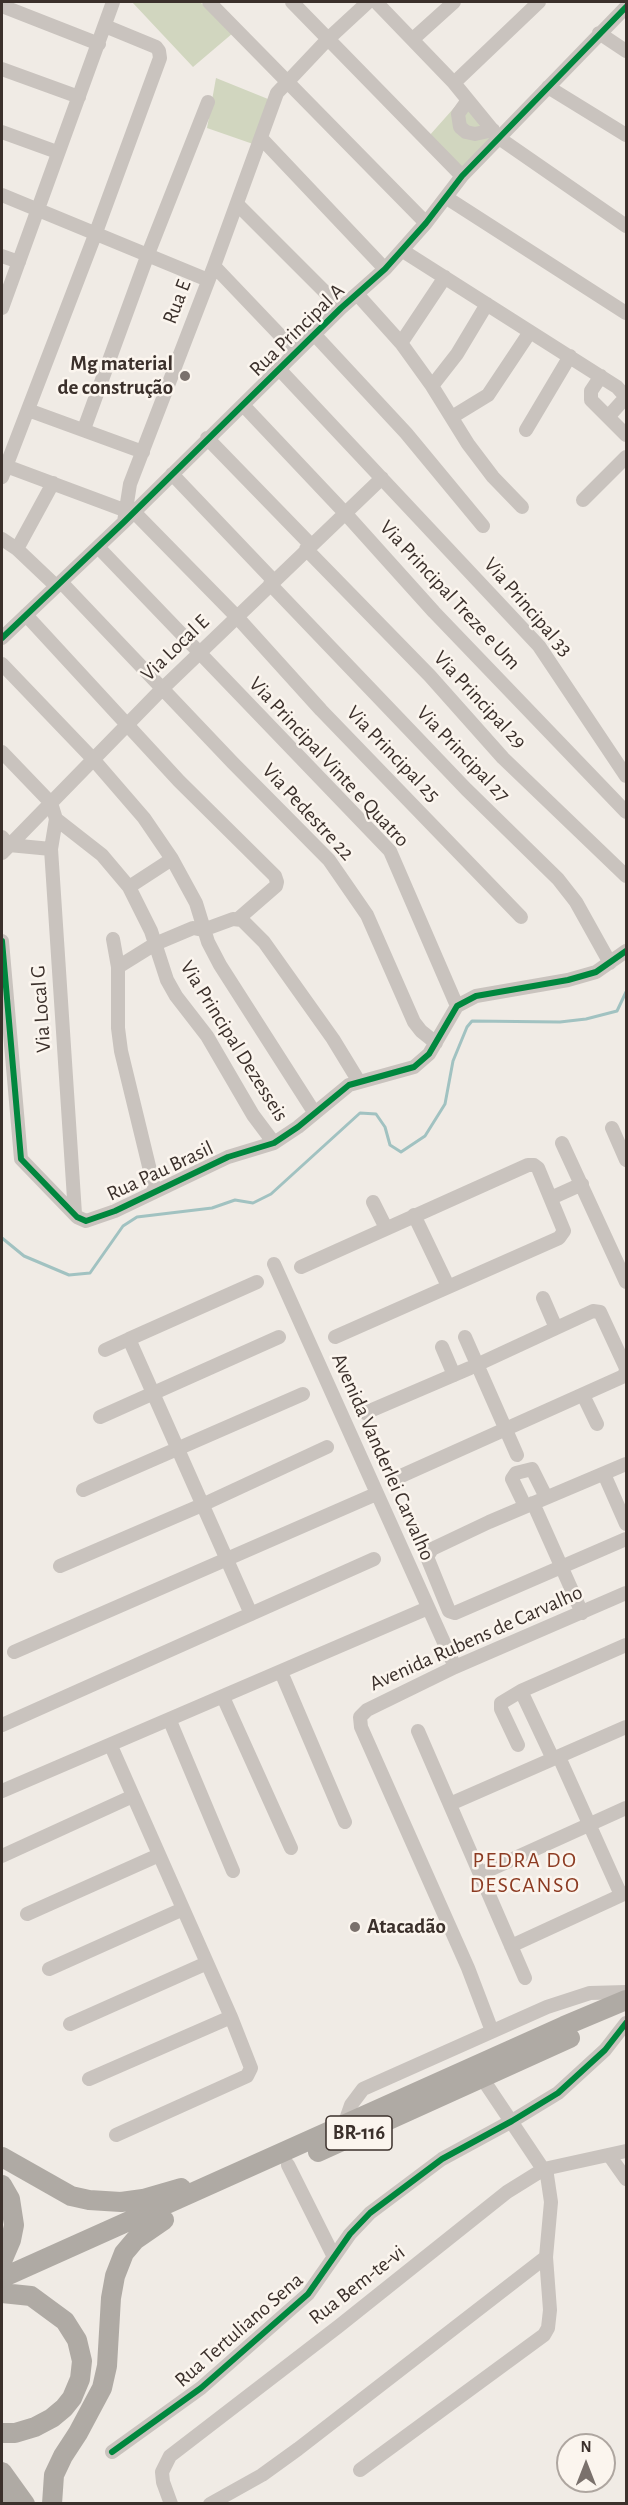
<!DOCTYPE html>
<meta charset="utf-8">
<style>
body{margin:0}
#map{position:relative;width:628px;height:2505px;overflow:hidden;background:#f0ebe5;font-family:"Alegreya Sans",sans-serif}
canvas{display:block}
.frame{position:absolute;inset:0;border:3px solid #3b302b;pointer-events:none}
.north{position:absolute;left:556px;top:2433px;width:60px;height:60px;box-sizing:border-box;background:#fbf5ee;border:2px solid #aea6a0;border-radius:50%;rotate:0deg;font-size:16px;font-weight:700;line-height:24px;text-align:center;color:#3b302b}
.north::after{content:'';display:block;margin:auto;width:21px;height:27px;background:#7a716c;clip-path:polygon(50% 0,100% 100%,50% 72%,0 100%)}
</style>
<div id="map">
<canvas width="628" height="2505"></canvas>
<div class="frame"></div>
<div class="north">N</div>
</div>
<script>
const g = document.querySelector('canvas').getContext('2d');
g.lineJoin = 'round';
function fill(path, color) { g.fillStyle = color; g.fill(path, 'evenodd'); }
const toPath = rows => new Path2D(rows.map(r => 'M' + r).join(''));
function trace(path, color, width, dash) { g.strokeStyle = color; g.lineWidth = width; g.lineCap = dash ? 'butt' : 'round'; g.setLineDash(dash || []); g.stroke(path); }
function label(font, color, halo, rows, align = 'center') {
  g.font = font + ' "Alegreya Sans",sans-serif'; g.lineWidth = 5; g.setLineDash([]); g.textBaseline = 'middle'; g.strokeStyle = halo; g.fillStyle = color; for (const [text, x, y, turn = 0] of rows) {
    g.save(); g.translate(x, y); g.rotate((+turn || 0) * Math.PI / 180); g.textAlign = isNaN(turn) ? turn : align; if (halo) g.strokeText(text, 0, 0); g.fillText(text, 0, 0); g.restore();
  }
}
fill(toPath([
 [132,2,200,2,233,33,193,67],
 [216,78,268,99,253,144,207,128],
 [461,100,492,137,462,171,429,136]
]), '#d1d6bf');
trace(toPath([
 [2,1238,24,1256,69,1275,90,1273,123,1226,137,1217,212,1208,235,1200,253,1203,271,1194,360,1113,376,1114,385,1127,390,1145,401,1152,425,1136,445,1104,453,1061,467,1027,472,1021,560,1022,586,1019,617,1011,626,992]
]), '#a1c2c1', 3);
trace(toPath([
 [209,2,426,223],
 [292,2,462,176],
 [376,2,454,83,499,138,626,226],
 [2,6,99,44],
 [599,33,626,51],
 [413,39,454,2],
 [2,69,79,97],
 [454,83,539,2],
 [548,87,626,135],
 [468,100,458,114,460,127,466,132,475,134,493,130],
 [2,132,57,152],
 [261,138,385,269],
 [2,195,208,280],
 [447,198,626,313],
 [237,204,341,308],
 [403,251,617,387,626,397,608,417],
 [2,256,19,262],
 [214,266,296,352],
 [357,294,401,343,432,386,468,444,493,477,522,507],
 [2,308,113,2],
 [314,334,406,433,483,526],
 [401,343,445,277],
 [280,370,539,646,626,776],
 [601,376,591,391,591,400,626,435],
 [432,386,457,354,487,304],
 [243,405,345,513,434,612,626,812],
 [28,410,143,452],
 [452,417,488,395,530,332],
 [84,429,148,254,208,102],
 [526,430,570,356],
 [207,438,310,544],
 [6,466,124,510],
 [172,474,273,580],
 [2,477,95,235,160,58,159,51,156,47,105,26],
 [583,500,626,457],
 [134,512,237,617,321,710,521,917],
 [124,522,130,484,214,266,277,93,328,39,368,2],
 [2,539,17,549,56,586],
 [98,547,390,851,457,1006],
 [17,549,53,483],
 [306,549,430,676,503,758,626,876],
 [61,582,233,763,329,860,367,915,414,1022,421,1031,436,1043],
 [270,584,466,789,558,879,576,902,610,963],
 [26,615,179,781,275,876,277,882,276,886,238,919],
 [2,638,124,522,341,308,385,269,426,223,462,176,626,7],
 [2,664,93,759,144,818,172,859,196,903,208,942,220,965,314,1112],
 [2,752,51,803,56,819,51,849,75,1214],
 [56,819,102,855,129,887,151,931,167,980,176,996,207,1036,253,1115,274,1143],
 [2,837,9,845,51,849],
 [2,853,162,689,382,478],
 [129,887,172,859],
 [113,939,118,967,118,1028,121,1051,155,1191],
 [2,941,21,1159,77,1217,86,1221,115,1211,228,1157,274,1143,298,1127,349,1085,414,1067,429,1054,457,1006,476,996,568,980,596,972,626,951],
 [118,967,155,944,193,928,203,930,233,919,242,920,264,942,333,1039,358,1080],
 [612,1128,626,1160],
 [562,1143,626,1282],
 [551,1198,582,1184],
 [373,1202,386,1228],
 [414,1215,448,1286],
 [274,1264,455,1667],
 [301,1267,528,1165,534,1165,538,1168,564,1231,559,1238,335,1337],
 [543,1298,556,1328],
 [465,1337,517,1455],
 [442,1347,454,1375],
 [105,1350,129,1339],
 [583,1395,597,1424],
 [365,1413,470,1368,593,1311,600,1312,626,1368],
 [100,1417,279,1337],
 [626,1464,489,1522,432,1549,427,1557,449,1611,455,1613,626,1539],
 [604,1474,626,1524],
 [392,1480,624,1376,626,1370],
 [83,1490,303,1394],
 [533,1503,582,1613],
 [525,1506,512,1479,516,1473,532,1469,546,1497],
 [60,1566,202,1505,327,1447],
 [251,1614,129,1339,257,1282],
 [14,1652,376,1494],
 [281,1672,345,1822],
 [521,1691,626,1645],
 [223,1697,291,1848],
 [170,1721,233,1871],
 [2,1725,374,1559],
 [418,1731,525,1978],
 [518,1745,501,1709,501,1703,521,1691,553,1759],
 [111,1746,231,2017,251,2068,247,2076,116,2135],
 [559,1757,621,1895],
 [2,1791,428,1608],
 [450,1804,626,1727],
 [2,1856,133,1796],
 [480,1874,626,1808],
 [27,1914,159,1855],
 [511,1946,626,1893],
 [49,1969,183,1909],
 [70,2024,207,1963],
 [492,2031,468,1968,361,1727,360,1717,367,1710,455,1667,626,1593],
 [89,2079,231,2017],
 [344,2125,351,2105,363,2089,547,2007,590,1993,626,1992],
 [609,2155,626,2179],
 [288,2165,334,2257],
 [112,2452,201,2388,308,2294,350,2234,370,2213,442,2159,512,2121,558,2093,605,2050,626,2023],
 [360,2470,544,2335,548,2328,550,2310,546,2257],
 [171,2504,163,2482,162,2472,170,2456,339,2326,507,2192,544,2169,626,2151],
 [210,2504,262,2475,298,2449,546,2257,551,2202,547,2175,482,2078]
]), '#c9c3be', 14);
trace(toPath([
 [318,2152,570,2038],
 [2,2157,71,2196,89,2200,121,2202,143,2199,181,2188],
 [2,2185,10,2199,14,2225,11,2240,2,2261],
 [2,2278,564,2026,626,2000],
 [2,2293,31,2296,65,2321,77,2340,82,2361,80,2379,72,2398,64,2408,52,2418,35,2427,15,2433,2,2433],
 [2,2472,25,2504],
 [2,2495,8,2504],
 [52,2504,54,2475,63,2456,78,2433,102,2388,107,2366,111,2298,115,2276,124,2253,135,2240,164,2220]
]), '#afaaa4', 20);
trace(toPath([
 [2,638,124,522,341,308,385,269,426,223,462,176,626,7],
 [2,941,21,1159,77,1217,86,1221,115,1211,228,1157,274,1143,298,1127,349,1085,414,1067,429,1054,457,1006,476,996,568,980,596,972,626,951],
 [112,2452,201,2388,308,2294,350,2234,370,2213,442,2159,512,2121,558,2093,605,2050,626,2023]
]), '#00873e', 6);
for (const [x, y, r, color] of [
 [185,376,6,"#7a716c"],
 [355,1927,6,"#7a716c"]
]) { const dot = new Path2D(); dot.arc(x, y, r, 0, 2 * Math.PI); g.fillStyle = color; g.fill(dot); trace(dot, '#fbf5ee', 2); }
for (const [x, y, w] of [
 [359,2133,66]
]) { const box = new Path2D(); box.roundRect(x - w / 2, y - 17, w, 34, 4.5); g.fillStyle = '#fbf5ee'; g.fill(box); trace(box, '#3b302b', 1.5); }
label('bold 20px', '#3b302b', null, [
 ["BR-116",359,2133]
]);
label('21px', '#3b302b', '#fbf5ee', [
 ["Rua E",177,302,-69],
 ["Rua Principal A",297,330,-44],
 ["Via Principal Treze e Um",450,595,47],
 ["Via Principal 33",528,607,49],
 ["Via Local E",175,648,-44],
 ["Via Principal 29",480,700,47],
 ["Via Principal 25",393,754,46],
 ["Via Principal 27",463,754,46],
 ["Via Principal Vinte e Quatro",329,762,47],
 ["Via Pedestre 22",308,812,47],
 ["Via Local G",41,1009,-94],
 ["Via Principal Dezesseis",234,1041,58],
 ["Rua Pau Brasil",160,1171,-25],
 ["Avenida Vanderlei Carvalho",383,1457,66],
 ["Avenida Rubens de Carvalho",476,1638,-24],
 ["Rua Bem-te-vi",357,2285,-38],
 ["Rua Tertuliano Sena",239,2330,-41]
]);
label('bold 21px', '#3b302b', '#fbf5ee', [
 ["Mg material",173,364],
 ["de construção",173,388],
 ["Atacadão",367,1927,"left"]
], 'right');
g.letterSpacing = '1.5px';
label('22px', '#8c3b22', '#fbf5ee', [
 ["PEDRA DO",525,1860],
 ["DESCANSO",525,1885]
]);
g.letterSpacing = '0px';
</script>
